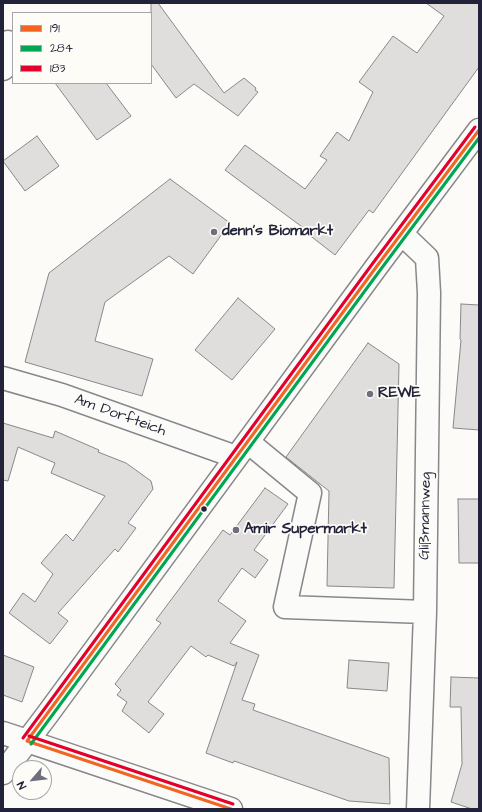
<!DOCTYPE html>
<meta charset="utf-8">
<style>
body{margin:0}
#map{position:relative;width:482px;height:812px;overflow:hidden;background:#fcfbf8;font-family:"Architects Daughter",sans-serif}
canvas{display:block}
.frame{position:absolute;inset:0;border:4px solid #22223b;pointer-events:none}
.legend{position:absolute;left:12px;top:12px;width:140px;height:72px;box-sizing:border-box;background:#fdfcf7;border:1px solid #a5a5ac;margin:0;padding:5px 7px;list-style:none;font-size:12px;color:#22223b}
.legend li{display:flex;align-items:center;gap:8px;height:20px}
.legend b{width:20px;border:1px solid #a5a5ac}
.north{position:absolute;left:12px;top:760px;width:40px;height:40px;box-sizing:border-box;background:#fdfcf7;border:1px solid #a5a5ac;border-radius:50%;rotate:242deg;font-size:11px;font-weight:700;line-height:16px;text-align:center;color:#22223b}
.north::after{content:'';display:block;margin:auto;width:14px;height:18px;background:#6e6e7d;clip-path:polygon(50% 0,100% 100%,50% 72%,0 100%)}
</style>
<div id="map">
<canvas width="482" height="812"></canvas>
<div class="frame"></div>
<ul class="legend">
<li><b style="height:5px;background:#f26522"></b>191</li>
<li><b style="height:5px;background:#00a651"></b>284</li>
<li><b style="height:5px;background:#e4002b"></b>183</li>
</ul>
<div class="north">N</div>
</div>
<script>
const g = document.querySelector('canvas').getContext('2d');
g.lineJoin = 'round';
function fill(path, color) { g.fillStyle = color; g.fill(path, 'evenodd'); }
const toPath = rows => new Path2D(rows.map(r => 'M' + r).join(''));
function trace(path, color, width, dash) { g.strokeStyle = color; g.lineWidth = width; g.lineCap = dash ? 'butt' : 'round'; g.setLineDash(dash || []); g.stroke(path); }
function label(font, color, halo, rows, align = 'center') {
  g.font = font + ' "Architects Daughter",sans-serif'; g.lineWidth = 3.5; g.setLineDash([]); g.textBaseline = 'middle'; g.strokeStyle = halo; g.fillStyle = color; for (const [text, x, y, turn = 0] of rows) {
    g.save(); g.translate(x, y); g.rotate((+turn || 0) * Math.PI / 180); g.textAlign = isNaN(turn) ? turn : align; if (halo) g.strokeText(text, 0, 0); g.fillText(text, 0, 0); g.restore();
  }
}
const building = toPath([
 [151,3,158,3,224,93,244,78,256,88,255,90,258,92,238,116,194,84,176,98,151,64,151,3],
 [426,3,479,3,479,67,373,213,369,210,335,255,308,234,309,232,225,170,245,145,305,189,327,160,320,156,337,132,349,141,373,92,359,82,393,36,417,53,444,16,426,3],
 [55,83,106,83,131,116,97,140,55,83],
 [37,136,59,166,25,191,3,161,37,136],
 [170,179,230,223,193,274,169,256,105,302,95,341,153,359,142,396,25,362,49,273,170,179],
 [238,298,275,329,232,380,195,350,238,298],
 [461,304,479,305,479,430,453,428,461,340,460,339,461,304],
 [368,343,399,364,394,588,327,586,329,491,286,457,368,343],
 [3,423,53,438,55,431,99,450,98,452,126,463,151,481,153,489,128,523,136,528,118,552,115,549,58,613,68,621,50,644,9,613,23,593,35,602,53,574,41,563,66,534,73,541,105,496,51,473,55,463,18,447,8,481,3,480,3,423],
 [265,488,288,504,254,550,268,560,255,578,242,568,218,601,246,621,230,643,259,655,242,700,255,704,253,710,389,758,390,804,349,801,234,761,233,763,206,753,237,662,234,666,208,655,206,657,191,646,148,702,164,714,149,733,122,711,127,702,117,695,121,690,115,684,161,623,156,620,223,530,230,535,265,488],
 [458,499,479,499,479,563,459,563,458,499],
 [3,655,34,667,22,702,3,695,3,655],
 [349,660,389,663,387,691,347,688,349,660],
 [451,677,479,678,479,809,472,809,451,802,462,764,461,707,450,707,451,677]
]);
fill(building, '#dfdedd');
trace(building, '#88888c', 1);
const minor = toPath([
 [3,69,8,42],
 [402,234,427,258,429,293,425,612,418,809],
 [3,378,62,395,236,457],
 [248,442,310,493,285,607,425,612],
 [3,773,47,715,377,266,479,130]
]);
const major = toPath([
 [3,733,231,809]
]);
trace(minor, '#88888c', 25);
trace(major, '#88888c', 25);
trace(minor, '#fbfbf9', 22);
trace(major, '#fbfbf9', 22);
trace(toPath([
 [27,741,377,266,479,130],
 [27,741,231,809]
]), '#f26522', 3);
trace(toPath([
 [31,744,381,269,479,138]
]), '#00a651', 3);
trace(toPath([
 [29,736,233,804],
 [23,738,373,263,475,127]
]), '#e4002b', 3);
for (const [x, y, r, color] of [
 [214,232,4,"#6e6e7d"],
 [370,394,4,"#6e6e7d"],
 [204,509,3.5,"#22223b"],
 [236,530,4,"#6e6e7d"]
]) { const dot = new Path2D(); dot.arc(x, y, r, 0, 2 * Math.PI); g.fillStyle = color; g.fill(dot); trace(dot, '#fdfcf7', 1.5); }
label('bold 15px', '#22223b', '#fdfcf7', [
 ["denn's Biomarkt",222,232],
 ["REWE",378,394],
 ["Amir Supermarkt",244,530]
], 'left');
label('15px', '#22223b', '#fdfcf7', [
 ["Am Dorfteich",120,416,20],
 ["Glißmannweg",426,516,-89]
]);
</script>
